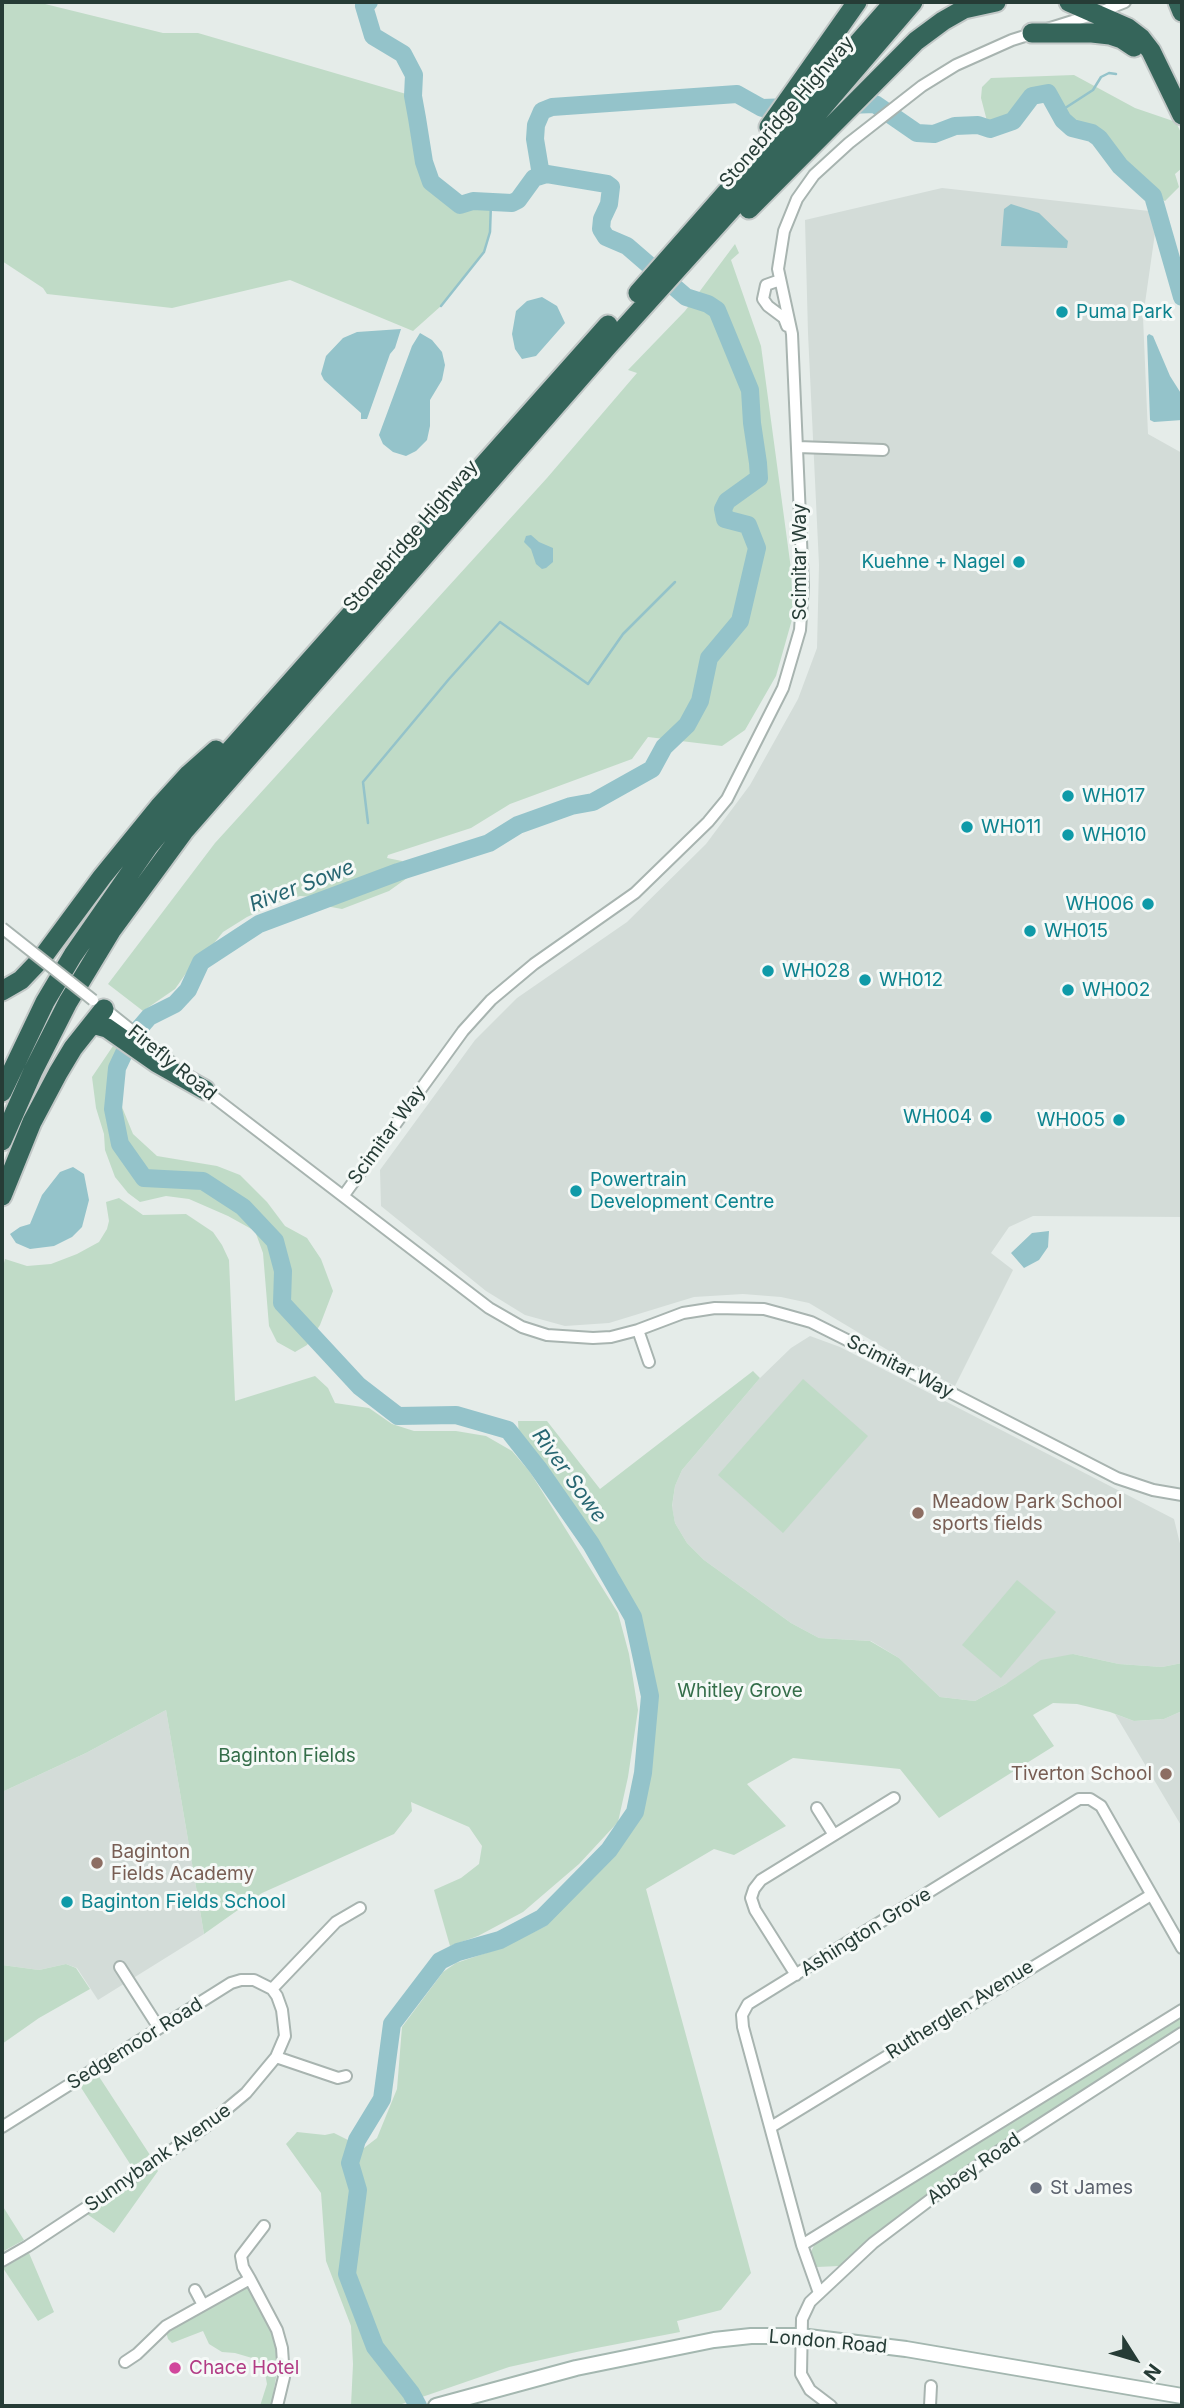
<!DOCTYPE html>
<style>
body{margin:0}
#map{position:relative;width:1184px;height:2408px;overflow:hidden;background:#e5ece9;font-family:Inter,sans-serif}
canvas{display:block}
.frame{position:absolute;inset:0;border:4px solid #263c36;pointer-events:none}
.north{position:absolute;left:1100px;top:2324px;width:70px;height:70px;-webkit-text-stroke:5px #f5f9f7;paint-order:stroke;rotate:127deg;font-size:19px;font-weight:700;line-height:28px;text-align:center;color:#263c36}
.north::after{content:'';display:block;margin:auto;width:24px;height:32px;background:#263c36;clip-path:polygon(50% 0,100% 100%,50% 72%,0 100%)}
</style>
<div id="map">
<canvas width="1184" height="2408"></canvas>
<div class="frame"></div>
<div class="north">N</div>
</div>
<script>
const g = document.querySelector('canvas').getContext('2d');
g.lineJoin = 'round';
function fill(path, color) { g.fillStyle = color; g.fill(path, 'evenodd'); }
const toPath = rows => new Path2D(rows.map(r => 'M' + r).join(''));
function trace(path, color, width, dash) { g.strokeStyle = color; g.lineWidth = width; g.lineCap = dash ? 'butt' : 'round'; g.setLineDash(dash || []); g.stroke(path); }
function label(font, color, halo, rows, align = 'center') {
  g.font = font + ' Inter,sans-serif'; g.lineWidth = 6; g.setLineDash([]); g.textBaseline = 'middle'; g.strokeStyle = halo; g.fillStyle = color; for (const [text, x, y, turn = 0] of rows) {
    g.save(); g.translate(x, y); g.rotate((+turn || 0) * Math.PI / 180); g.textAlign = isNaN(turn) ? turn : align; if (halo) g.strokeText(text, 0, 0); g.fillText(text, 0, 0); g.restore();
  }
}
fill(toPath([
 [942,188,1158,212,1143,317,1148,434,1182,453,1182,1217,1033,1216,1009,1227,991,1253,1013,1270,955,1386,901,1358,809,1303,781,1297,743,1294,694,1297,609,1323,565,1326,525,1315,486,1291,381,1206,380,1170,475,1040,517,998,627,922,706,844,750,785,798,699,817,648,819,565,808,333,805,220],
 [810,1336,840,1347,1174,1519,1182,1552,1182,1663,1162,1667,1119,1664,1073,1654,1006,1684,975,1701,940,1697,899,1658,871,1641,819,1638,791,1623,704,1560,687,1543,675,1523,672,1507,675,1486,682,1470,760,1378,791,1348],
 [166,1710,204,1934,98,2000,77,1968,66,1964,39,1970,2,1965,2,1792,86,1753],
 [1182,1711,1182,1827,1115,1714,1134,1721,1164,1719]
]), '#d3dcd8');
fill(toPath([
 [2,2,41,3,163,33,198,33,413,96,424,162,431,182,460,205,473,201,491,203,490,232,484,252,441,306,413,331,290,280,172,308,47,294,43,288,2,261],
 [1074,75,1135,108,1176,122,1182,135,1182,168,1175,174,1179,187,1165,201,1156,196,1143,179,1116,154,1104,135,1094,128,1080,128,1070,122,1053,89,1036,88,1024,95,1021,106,1010,117,992,125,987,121,981,98,982,87,991,78],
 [735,244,739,253,731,260,761,346,791,569,793,616,776,676,745,730,722,746,648,737,632,759,510,804,471,828,388,855,387,858,402,861,410,876,389,891,342,909,331,907,313,897,300,896,277,903,247,917,223,932,211,947,196,959,175,989,143,1011,108,984,215,843,547,478,637,373,628,370,685,311],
 [113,1046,120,1051,118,1073,122,1107,133,1134,157,1156,217,1166,240,1175,267,1202,285,1226,307,1238,321,1259,333,1291,320,1325,307,1345,295,1352,277,1342,269,1326,263,1253,255,1231,228,1216,189,1199,166,1196,140,1202,128,1193,115,1177,105,1150,104,1134,96,1108,92,1077],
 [119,1198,143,1215,186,1214,213,1232,222,1245,229,1260,235,1401,315,1376,328,1388,335,1403,369,1408,392,1424,414,1431,456,1431,486,1436,512,1451,530,1472,618,1613,629,1654,638,1710,628,1777,618,1822,579,1864,523,1912,478,1936,450,1946,434,1890,461,1878,479,1864,482,1846,469,1827,411,1802,412,1811,394,1834,262,1893,204,1934,166,1710,86,1753,2,1792,2,1271,5,1259,27,1266,51,1264,77,1254,99,1242,107,1229,109,1221,106,1202],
 [753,1371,760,1378,682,1470,675,1486,672,1506,675,1523,687,1543,704,1560,791,1623,819,1638,870,1641,899,1658,940,1697,975,1701,1006,1684,1041,1660,1073,1654,1119,1664,1162,1667,1182,1663,1182,1711,1164,1719,1134,1721,1110,1712,1077,1704,1053,1703,1033,1715,1054,1746,939,1818,900,1769,793,1758,747,1784,786,1826,734,1855,714,1849,646,1889,751,2273,721,2310,677,2321,680,2332,581,2351,509,2367,396,2406,351,2406,353,2364,351,2326,326,2261,321,2193,286,2144,297,2132,325,2135,334,2133,364,2148,377,2138,397,2089,402,2027,443,1972,456,1963,501,1948,546,1926,621,1847,638,1812,645,1790,653,1696,637,1616,618,1573,519,1439,518,1421,547,1421,600,1489],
 [803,1379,868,1436,783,1533,718,1475],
 [1017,1580,1056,1612,1001,1678,962,1645],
 [66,1964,76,1968,90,1989,39,2018,2,2044,2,1965,39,1970],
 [1182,2014,1182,2025,939,2186,839,2266,817,2267,815,2265,811,2252,815,2243,821,2239],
 [98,2075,150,2155,132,2167,80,2086],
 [156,2168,158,2171,114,2233,87,2214],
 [2,2205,24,2240,2,2252],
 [29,2253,54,2312,38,2321,3,2268],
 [243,2289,250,2289,274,2336,279,2361,271,2406,260,2406,267,2384,264,2368,252,2358,235,2353,222,2352,209,2344,203,2331,172,2343,168,2339,166,2332]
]), '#c0dbc7');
fill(toPath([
 [1011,204,1039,213,1068,241,1067,248,1001,246,1004,209],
 [542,297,557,306,565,323,536,356,522,359,515,349,512,334,516,311,527,301],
 [401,329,395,348,390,354,367,419,361,419,361,413,324,380,321,374,326,356,343,338,357,332],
 [420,333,432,340,442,352,445,365,442,380,430,400,430,426,427,440,416,451,406,456,393,452,383,444,379,435,412,346],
 [1149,334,1153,336,1170,376,1182,395,1182,420,1154,422,1150,420,1147,336],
 [531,535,539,542,553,548,553,562,546,568,542,569,536,564,531,549,524,542,526,536],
 [73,1167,84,1174,89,1200,82,1227,72,1237,54,1246,30,1249,16,1243,10,1234,20,1227,30,1224,42,1195,60,1172],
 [1049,1231,1048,1247,1039,1260,1024,1268,1011,1253,1032,1233]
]), '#94c3ca');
trace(toPath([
 [1059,112,1093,90,1101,77,1109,73,1116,74],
 [441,306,484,252,490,232,491,203],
 [368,823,363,782,449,679,500,622,588,684,623,634,675,582]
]), '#94c3ca', 2.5);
trace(toPath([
 [369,2,364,6,373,36,403,54,414,75,413,96,417,118,424,162,431,182,460,205,473,201,512,203,518,200,534,178,547,174,607,184,611,187,609,204,602,219,601,229,606,237,627,246,686,297,708,304,717,310,750,390,752,423,758,463,759,478,727,501,723,509,725,519,748,525,757,548,740,621,709,658,700,701,687,725,664,747,652,769,593,802,571,806,518,825,489,843,398,872,259,924,201,962,188,990,175,1004,149,1017,131,1038,117,1068,113,1109,120,1144,144,1178,203,1181,243,1207,275,1241,283,1271,282,1303,359,1386,398,1416,456,1415,508,1430,538,1468,591,1544,633,1617,650,1696,643,1773,635,1812,609,1850,542,1918,500,1940,458,1952,440,1961,392,2024,382,2099,357,2140,350,2163,358,2190,347,2274,375,2347,411,2393,418,2406],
 [541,175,535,139,536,125,542,111,552,107,737,94,762,108,875,104,917,133,934,134,955,126,978,125,990,129,1013,121,1032,96,1048,93,1063,120,1072,128,1092,133,1099,138,1120,166,1153,196,1182,297]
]), '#94c3ca', 18);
const street = toPath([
 [780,280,766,285,763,299,768,306,784,318,787,326],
 [798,447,883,450],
 [101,1006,171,1062],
 [202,1088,489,1308,522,1327,547,1335,593,1338,611,1337,638,1330,683,1313,715,1308,764,1309,786,1315,811,1322,895,1364,1117,1478,1153,1490,1182,1495],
 [344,1195,463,1031,491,1000,534,964,635,893,708,822,727,799,783,688,800,630,803,586,792,334,778,269,784,231,797,199,814,175,849,143,922,86,956,65,1012,40,1095,14,1125,2],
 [638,1330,649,1362],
 [817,1808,834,1835],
 [120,1967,159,2028],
 [796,1975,755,1910,751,1898,754,1889,761,1880,894,1798],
 [272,1989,336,1922,360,1908],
 [276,2057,338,2078,346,2076],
 [2,2127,231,1983,241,1980,254,1980,272,1989,277,1996,282,2010,285,2036,276,2057,246,2093,204,2128,137,2174,28,2246,2,2261],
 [771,2127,1151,1895],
 [802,2245,1182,2010],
 [250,2279,243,2267,241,2256,264,2226],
 [195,2290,203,2305],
 [819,2293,802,2245,743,2027,742,2015,748,2004,1079,1799,1090,1799,1101,1806,1182,1948],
 [125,2362,137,2354,166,2326,250,2279,277,2330,282,2348,284,2377,277,2406],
 [831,2406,810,2390,801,2374,802,2319,810,2302,873,2243,943,2190,996,2153,1182,2033],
 [930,2406,931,2386]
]);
const secondary = toPath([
 [436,2406,576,2368,714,2340,751,2336,800,2336,906,2349,1182,2396]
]);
const highway = toPath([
 [1069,2,1128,28,1141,38,1151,51,1182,115],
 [1178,2,1182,12],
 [1032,33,1092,33,1110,35,1122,39,1134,47],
 [769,127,857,2],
 [749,209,916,41,943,21,964,9,996,2],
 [638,293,894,2],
 [2,991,21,980,42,958,102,877,159,807,189,774,216,750],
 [90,1027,96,1025,107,1028,157,1063,205,1090],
 [2,1092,45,1002,73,955,148,847,200,784,608,325],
 [2,1141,33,1071,68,1002,111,931,185,830,608,346,810,122,913,2],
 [2,1196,32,1122,58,1073,73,1048,104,1009]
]);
trace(street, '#a8b4b0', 14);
trace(secondary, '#a4b7b0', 18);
trace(highway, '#c2c8c7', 23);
trace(street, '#fff', 10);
trace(secondary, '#fff', 14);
trace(highway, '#35655a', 19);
const streetBridge = toPath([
 [2,928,93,1000]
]);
trace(streetBridge, '#a8b4b0', 14, []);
trace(streetBridge, '#fff', 10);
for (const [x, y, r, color] of [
 [1062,312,7,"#0f9aa8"],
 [1019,562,7,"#0f9aa8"],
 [1068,796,7,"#0f9aa8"],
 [967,827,7,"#0f9aa8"],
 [1068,835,7,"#0f9aa8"],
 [1148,904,7,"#0f9aa8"],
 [1030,931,7,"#0f9aa8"],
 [768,971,7,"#0f9aa8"],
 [865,980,7,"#0f9aa8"],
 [1068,990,7,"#0f9aa8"],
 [986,1117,7,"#0f9aa8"],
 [1119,1120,7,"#0f9aa8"],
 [576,1191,7,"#0f9aa8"],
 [918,1513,7,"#8d6e63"],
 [1166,1774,7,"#8d6e63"],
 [97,1863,7,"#8d6e63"],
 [67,1902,7,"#0f9aa8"],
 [1036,2188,7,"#6b7280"],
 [175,2368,7,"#d1479c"]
]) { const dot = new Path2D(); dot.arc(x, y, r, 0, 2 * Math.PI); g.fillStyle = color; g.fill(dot); trace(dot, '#f5f9f7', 2.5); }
label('19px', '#263c36', '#f5f9f7', [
 ["Stonebridge Highway",787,112,-49],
 ["Stonebridge Highway",411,536,-49],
 ["Scimitar Way",800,562,-90],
 ["Firefly Road",172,1063,39],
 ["Scimitar Way",387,1135,-54],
 ["Scimitar Way",900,1367,27],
 ["Ashington Grove",866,1932,-32],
 ["Rutherglen Avenue",960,2010,-32],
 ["Sedgemoor Road",135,2044,-32],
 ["Sunnybank Avenue",158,2158,-35],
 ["Abbey Road",974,2169,-35],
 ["London Road",828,2342,5]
]);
label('19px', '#0d838f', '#f5f9f7', [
 ["Puma Park",1076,312],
 ["Kuehne + Nagel",1005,562,"right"],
 ["WH017",1082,796],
 ["WH011",981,827],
 ["WH010",1082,835],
 ["WH006",1134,904,"right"],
 ["WH015",1044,931],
 ["WH028",782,971],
 ["WH012",879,980],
 ["WH002",1082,990],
 ["WH004",972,1117,"right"],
 ["WH005",1105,1120,"right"],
 ["Powertrain",590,1180],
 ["Development Centre",590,1202],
 ["Baginton Fields School",81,1902]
], 'left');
label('19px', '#785e54', '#f5f9f7', [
 ["Meadow Park School",932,1502],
 ["sports fields",932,1524],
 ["Tiverton School",1152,1774,"right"],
 ["Baginton",111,1852],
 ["Fields Academy",111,1874]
], 'left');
label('19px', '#356e4a', '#f5f9f7', [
 ["Whitley Grove",740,1691],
 ["Baginton Fields",287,1756]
]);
label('19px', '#5b616d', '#f5f9f7', [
 ["St James",1050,2188]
], 'left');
label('19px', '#b23c85', '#f5f9f7', [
 ["Chace Hotel",189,2368]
], 'left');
label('italic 21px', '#276671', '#f5f9f7', [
 ["River Sowe",302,886,-21],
 ["River Sowe",569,1476,54]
]);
</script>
